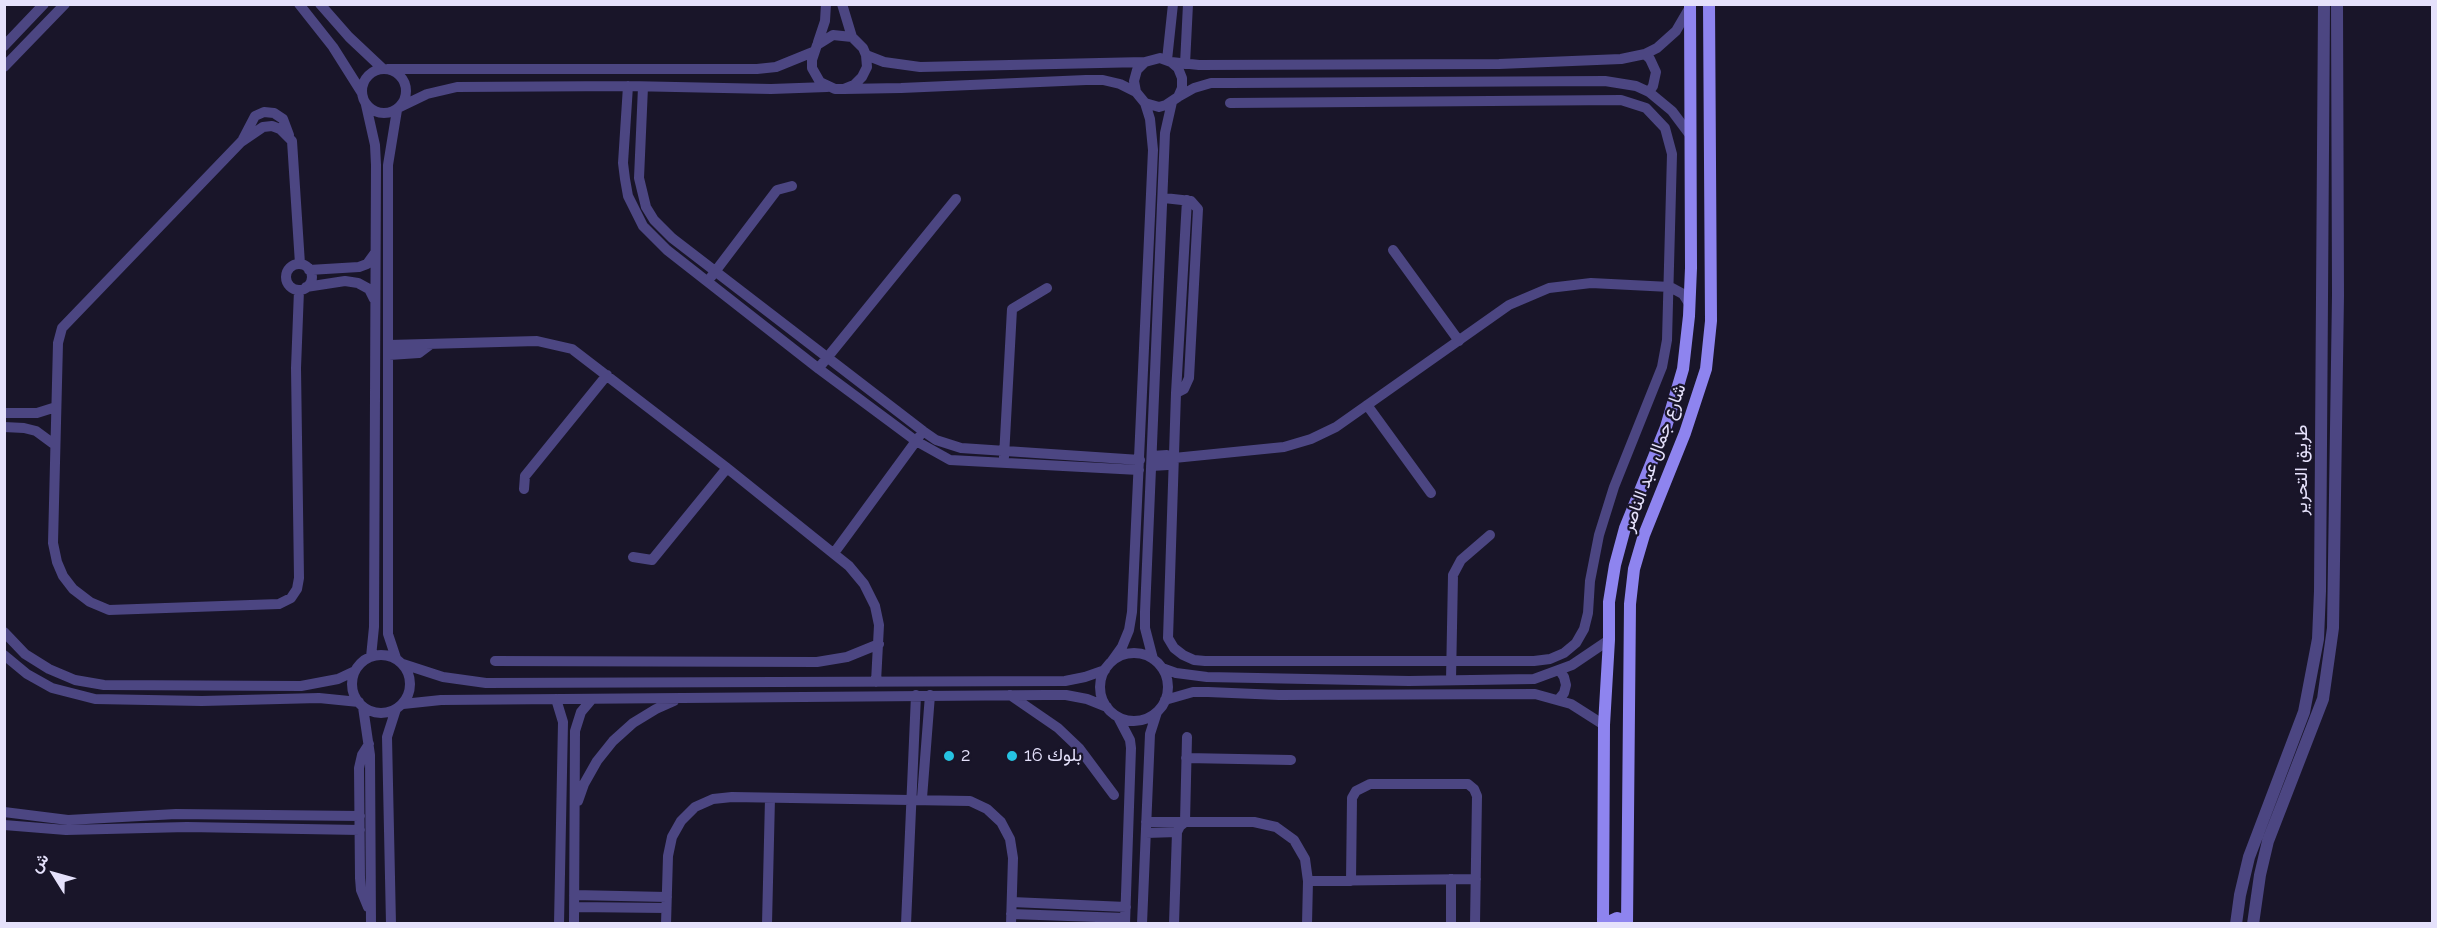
<!DOCTYPE html>
<meta charset="utf-8">
<style>
body{margin:0}
#map{position:relative;width:2437px;height:928px;overflow:hidden;background:#191529;font-family:Raleway,Vazirmatn,sans-serif}
canvas{display:block}
.frame{position:absolute;inset:0;border:6px solid #e5e1fb;pointer-events:none}
.north{position:absolute;left:24px;top:844px;width:60px;height:60px;-webkit-text-stroke:4px #191529;paint-order:stroke;rotate:307deg;font-size:16px;font-weight:700;line-height:24px;text-align:center;color:#e5e1fb}
.north::after{content:'';display:block;margin:auto;width:21px;height:27px;background:#e5e1fb;clip-path:polygon(50% 0,100% 100%,50% 72%,0 100%)}
</style>
<div id="map">
<canvas width="2437" height="928"></canvas>
<div class="frame"></div>
<div class="north">ش</div>
</div>
<script>
const g = document.querySelector('canvas').getContext('2d');
g.lineJoin = 'round';
const toPath = rows => new Path2D(rows.map(r => 'M' + r).join(''));
function trace(path, color, width, dash) { g.strokeStyle = color; g.lineWidth = width; g.lineCap = dash ? 'butt' : 'round'; g.setLineDash(dash || []); g.stroke(path); }
function label(font, color, halo, rows, align = 'center') {
  g.font = font + ' Raleway,Vazirmatn,sans-serif'; g.lineWidth = 4.5; g.setLineDash([]); g.textBaseline = 'middle'; g.strokeStyle = halo; g.fillStyle = color; for (const [text, x, y, turn = 0] of rows) {
    g.save(); g.translate(x, y); g.rotate((+turn || 0) * Math.PI / 180); g.textAlign = isNaN(turn) ? turn : align; if (halo) g.strokeText(text, 0, 0); g.fillText(text, 0, 0); g.restore();
  }
}
trace(toPath([
 [299,4,333,47,362,93],
 [320,4,349,37,383,69],
 [842,4,852,37],
 [818,42,825,21,826,4],
 [4,46,44,4],
 [1645,54,1650,59,1656,72,1653,86,1649,92],
 [866,55,884,62,920,67,1145,62],
 [1167,60,1173,4],
 [1171,62,1199,65,1499,64,1621,59,1645,54,1657,48,1676,31,1690,7],
 [1185,64,1188,4],
 [4,67,65,4],
 '362 91a22 22 0 1 1 44 0a22 22 0 1 1-44 0Z',
 [389,69,757,69,776,67,813,52],
 [628,86,623,163,625,179,628,196,643,226,667,250,819,369,916,441,950,460,1139,470],
 [643,87,639,178,646,207,654,220,672,238,923,431,936,440,961,448,1140,460],
 [844,89,854,85,862,77,867,67,866,55,863,48,852,37,833,35,817,45,812,60,812,68,820,82,835,89,844,89,901,88,1086,80,1103,80,1120,84,1136,92],
 [1178,97,1194,88,1211,83,1230,83,1605,81,1636,86,1649,92,1672,111,1690,135],
 [366,105,375,145,376,165,374,627,371,657],
 [400,107,427,94,457,87,628,86,771,89,827,87],
 [243,139,255,116,264,112,274,113,283,119,289,135],
 [1164,198,1191,201,1198,209,1189,378,1184,389,1176,393],
 [1187,200,1176,393,1168,638,1174,648,1183,655,1194,660,1205,661,1534,661,1550,659,1564,653,1576,643,1584,629,1588,613,1590,581,1599,535,1614,487,1662,367,1667,340,1672,154,1665,128,1646,108,1621,100,1230,103],
 [1393,250,1459,341],
 '286 277a13 13 0 1 1 26 0a13 13 0 1 1-26 0Z',
 [309,270,359,267,367,264,375,253],
 [711,277,777,190,792,186],
 [306,287,345,281,358,283,369,289,374,299],
 [299,290,296,368,299,578,297,589,291,598,279,604,109,610,90,602,73,589,63,576,57,562,53,543,58,343,62,328,241,142,263,127,272,126,280,129,292,141,300,264],
 [389,345,537,341,572,349,727,468,849,566,864,584,875,606,879,625,876,682],
 [389,355,419,353,431,344],
 [822,364,956,199],
 [1367,405,1431,493],
 [4,413,37,413,56,407],
 [4,427,24,428,36,431,55,445],
 [1152,456,1167,455,1174,458,1284,447,1311,439,1336,427,1509,305,1549,288,1591,283,1670,287,1683,294,1690,305],
 [1004,457,1012,309,1047,288],
 [1151,466,1168,465,1174,458],
 [524,489,525,476,607,375],
 [834,553,919,437],
 [633,557,652,560,727,468],
 [4,632,25,654,49,669,75,680,104,685,301,686,338,679,355,671],
 '1100 687a34 34 0 1 1 68 0a34 34 0 1 1-68 0Z',
 [4,655,27,674,52,688,95,699,202,701,319,698,359,702],
 '352 684a29 29 0 1 1 58 0a29 29 0 1 1-58 0Z',
 [396,658,388,634,388,165,397,110],
 [1153,659,1145,628,1145,612,1165,133,1172,102],
 [495,661,817,662,847,657,879,644],
 [1112,661,1122,647,1129,630,1132,612,1153,150,1150,119,1145,103,1136,92,1134,81,1137,70,1145,62,1160,58,1171,62,1178,68,1182,78,1182,88,1178,97,1166,105,1159,107,1145,103],
 [403,664,443,677,486,683,1065,681,1085,677,1105,670],
 [1162,668,1176,673,1207,677,1409,681,1534,679,1572,665,1609,640],
 [1451,680,1453,575,1461,560,1490,535],
 [1010,695,1058,728,1079,748,1114,795],
 [556,699,563,722,559,924],
 [1559,699,1564,693,1566,685,1564,677,1560,671],
 [1165,700,1193,692,1208,692,1279,695,1535,694,1571,704,1604,725],
 [403,704,441,700,1045,695,1066,695,1087,699,1107,707],
 [363,707,370,755,371,924],
 [1118,717,1130,740,1131,748,1125,924],
 [1186,758,1291,760],
 [922,798,930,695],
 [578,801,584,784,597,761,613,741,633,723,656,709,674,701],
 [4,812,68,820,176,814,360,816],
 [1146,822,1185,822,1187,737],
 [4,825,66,830,187,827,360,830],
 [1146,833,1177,832],
 [1308,881,1476,879],
 [1351,881,1352,798,1356,791,1370,784,1468,784,1474,789,1477,796,1475,924],
 [574,895,667,897],
 [1012,902,1126,907],
 [368,907,361,890,360,878,359,768,362,755,369,744],
 [574,907,666,908],
 [1011,914,1125,918],
 [391,924,387,737,396,709],
 [574,924,575,731,581,712,592,699],
 [666,924,668,856,672,837,681,821,695,807,713,799,732,797,970,801,987,809,1001,822,1010,839,1013,858,1011,924],
 [767,924,770,798],
 [906,924,916,695],
 [1142,924,1150,734,1157,712],
 [1174,924,1177,832,1180,826,1185,822,1254,822,1276,827,1294,840,1305,859,1308,881,1307,924],
 [1451,924,1451,879]
]), '#4c4682', 10);
trace(toPath([
 [2236,924,2240,895,2249,857,2304,712,2318,639,2320,591,2324,4],
 [2253,924,2260,875,2268,841,2323,699,2333,628,2338,295,2337,4]
]), '#4c4682', 12);
trace(toPath([
 [1603,924,1604,725,1609,640,1609,602,1615,565,1625,528,1666,427,1683,369,1689,316,1691,268,1690,4],
 [1604,924,1617,918,1627,921],
 [1627,924,1630,604,1634,569,1644,535,1685,433,1706,369,1711,321,1709,4]
]), '#8e84ef', 12);
for (const [x, y, r, color] of [
 [949,756,6,"#26c3e2"],
 [1012,756,6,"#26c3e2"]
]) { const dot = new Path2D(); dot.arc(x, y, r, 0, 2 * Math.PI); g.fillStyle = color; g.fill(dot); trace(dot, '#191529', 2); }
label('18px', '#e5e1fb', '#191529', [
 ["شارع جمال عبد الناصر",1654,458,-70],
 ["طريق التحرير",2302,470,-90]
]);
label('18px', '#e5e1fb', '#191529', [
 ["2",961,756],
 ["بلوك 16",1024,756]
], 'left');
</script>
